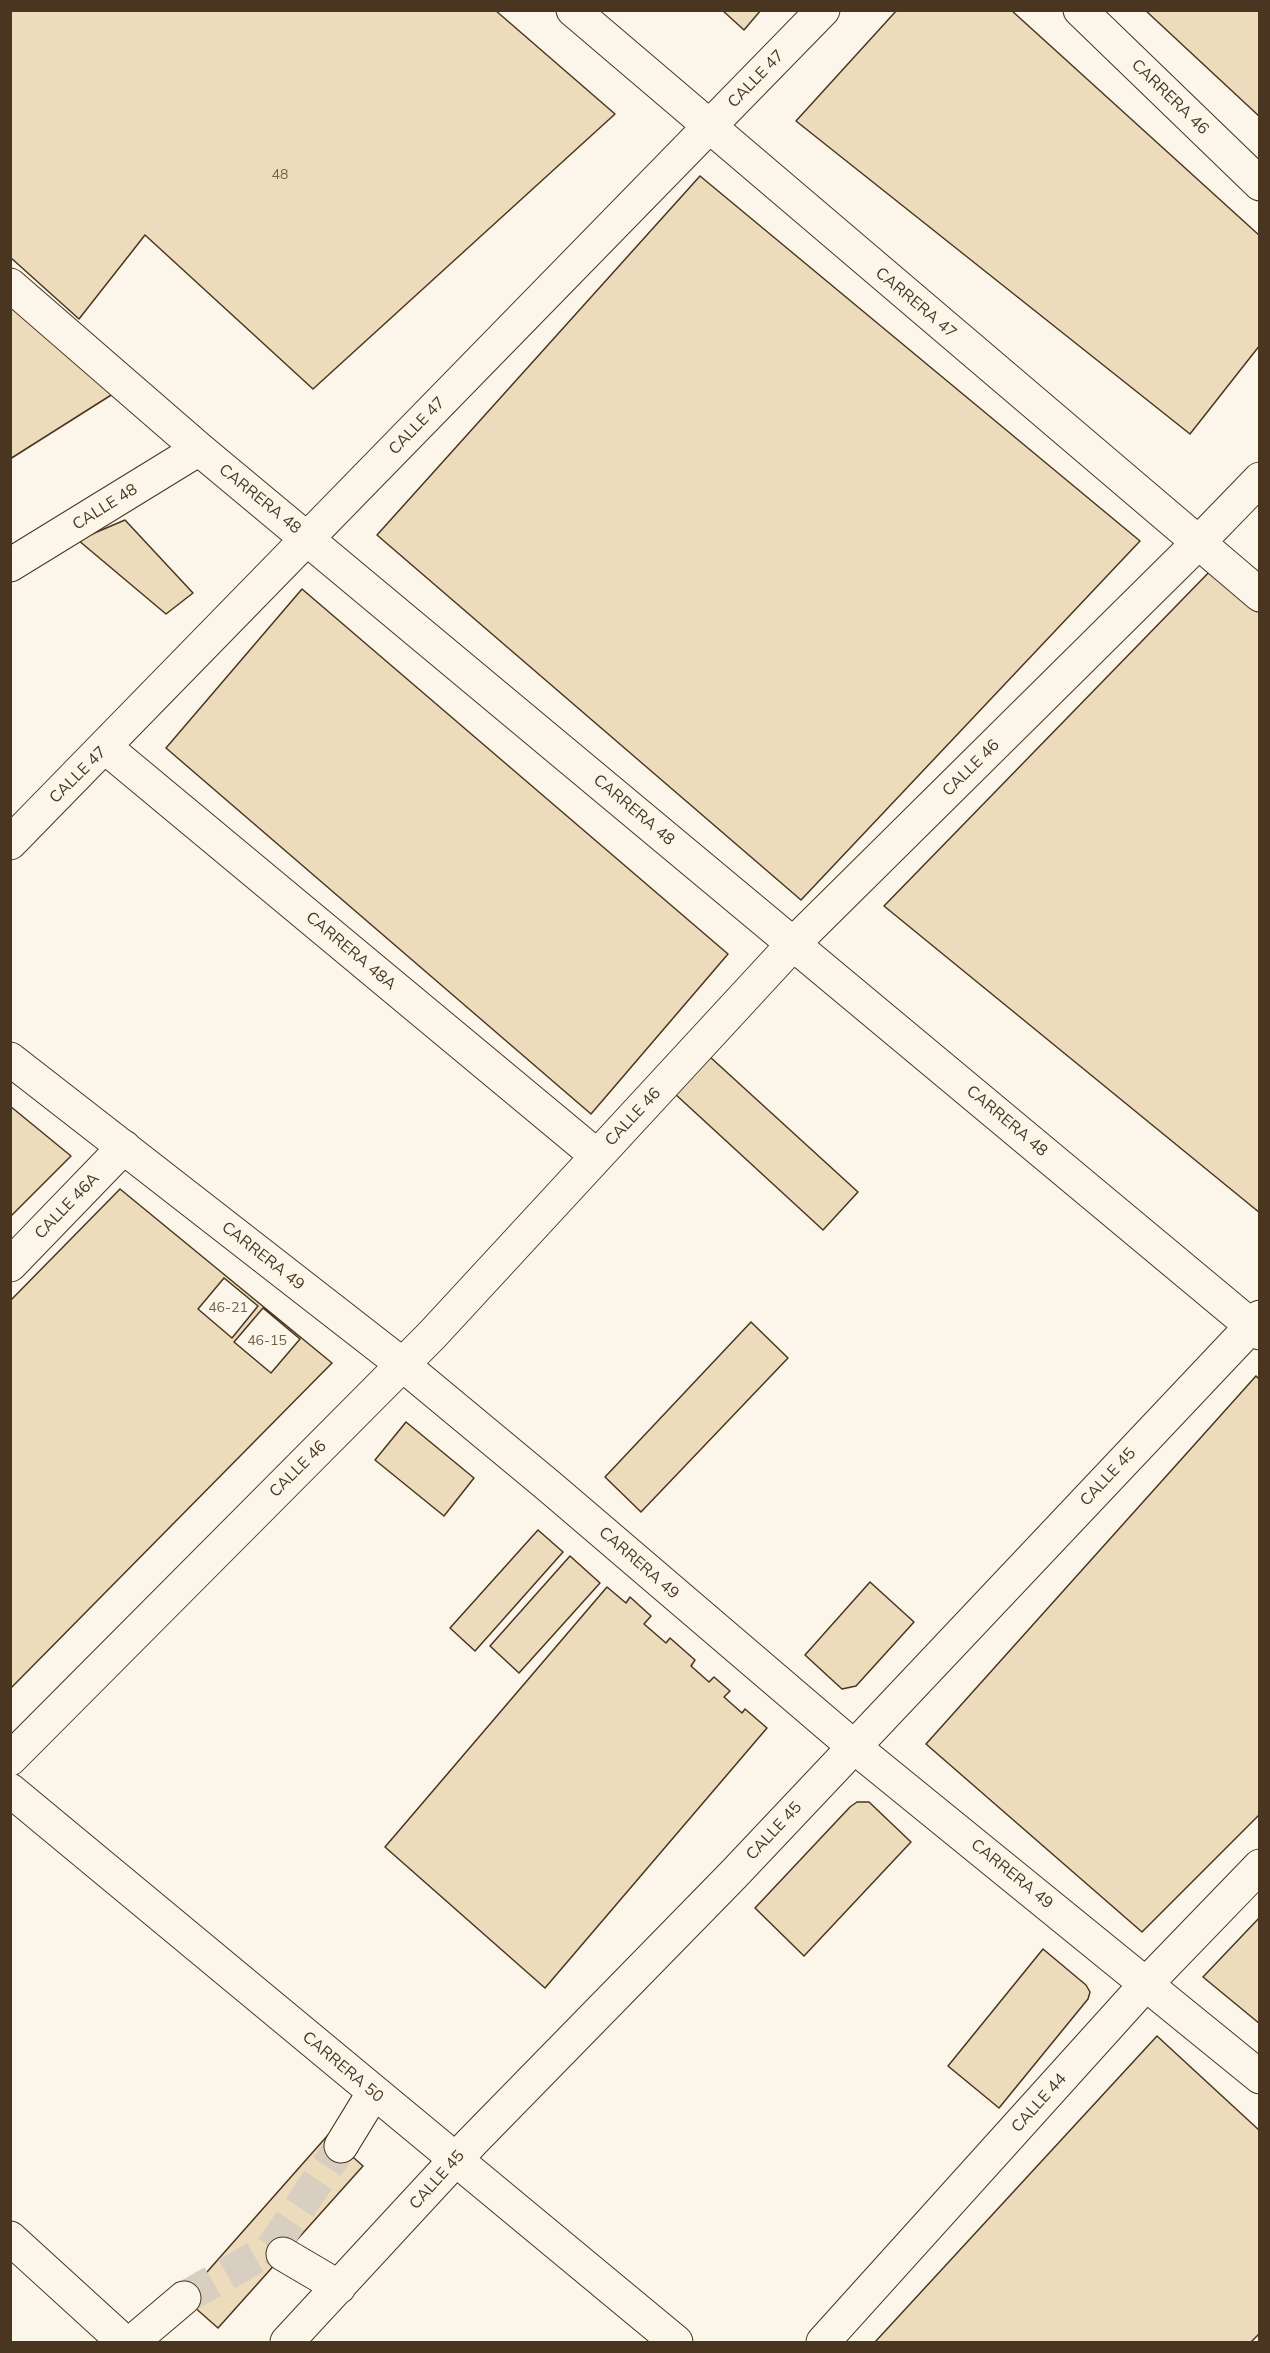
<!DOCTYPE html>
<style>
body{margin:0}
#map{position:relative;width:1270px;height:2353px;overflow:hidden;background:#fbf6e9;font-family:Mulish,sans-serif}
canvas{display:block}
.frame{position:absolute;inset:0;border:12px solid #4a3520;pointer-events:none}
</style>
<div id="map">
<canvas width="1270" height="2353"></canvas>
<div class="frame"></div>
</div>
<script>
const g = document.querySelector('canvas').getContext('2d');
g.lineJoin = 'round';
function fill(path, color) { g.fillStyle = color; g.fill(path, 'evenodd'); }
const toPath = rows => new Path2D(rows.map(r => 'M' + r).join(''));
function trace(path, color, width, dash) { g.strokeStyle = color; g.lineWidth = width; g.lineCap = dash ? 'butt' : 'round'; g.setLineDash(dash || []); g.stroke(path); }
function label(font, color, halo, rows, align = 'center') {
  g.font = font + ' Mulish,sans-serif'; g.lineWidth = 4.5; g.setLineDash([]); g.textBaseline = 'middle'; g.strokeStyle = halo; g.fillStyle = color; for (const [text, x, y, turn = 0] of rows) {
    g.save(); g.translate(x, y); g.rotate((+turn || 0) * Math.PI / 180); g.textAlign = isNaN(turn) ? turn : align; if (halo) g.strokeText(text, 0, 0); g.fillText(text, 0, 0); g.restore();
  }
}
const building = toPath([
 [10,10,495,10,615,114,313,389,145,235,79,319,10,257,10,10],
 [722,10,761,10,744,30,722,10],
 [897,10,1011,10,1260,236,1260,345,1190,434,796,121,897,10],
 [1145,10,1260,10,1260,117,1145,10],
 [700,176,1140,541,801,900,377,535,700,176],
 [10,303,116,392,10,459,10,303],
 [125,520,193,593,166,614,78,540,125,520],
 [1216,565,1260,602,1260,1213,884,906,1216,565],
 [302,589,728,954,591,1114,166,748,302,589],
 [709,1056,858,1192,823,1230,674,1093,709,1056],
 [10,1106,71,1156,10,1217,10,1106],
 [120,1189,332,1363,10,1689,10,1301,120,1189],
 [224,1278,258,1306,232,1338,198,1309,224,1278],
 [263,1308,300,1339,271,1373,234,1342,263,1308],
 [751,1322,788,1358,641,1512,605,1477,751,1322],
 [1256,1376,1260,1380,1260,1814,1142,1932,926,1744,1256,1376],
 [406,1422,474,1478,444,1516,375,1460,406,1422],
 [538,1530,563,1552,475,1651,450,1628,538,1530],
 [570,1556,600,1583,519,1673,490,1646,570,1556],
 [870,1582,914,1622,856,1686,842,1689,805,1655,870,1582],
 [607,1587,626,1603,630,1597,651,1616,644,1624,666,1643,670,1638,695,1660,691,1666,709,1682,714,1677,730,1691,724,1697,742,1713,745,1709,767,1728,545,1988,385,1847,607,1587],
 [857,1802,869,1802,911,1842,804,1956,755,1908,850,1807,857,1802],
 [1260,1917,1260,2024,1203,1977,1260,1917],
 [1043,1949,1086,1985,1090,1992,1088,1999,999,2108,948,2066,1043,1949],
 [1157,2036,1260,2131,1260,2333,1251,2342,875,2342,1157,2036],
 [328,2135,363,2166,218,2328,184,2298,328,2135]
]);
fill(building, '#ecdcbc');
trace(building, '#4a3520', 1.5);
trace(toPath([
 [272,2248,341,2146],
 [184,2298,272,2248,283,2254]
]), '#d8cfc1', 33, [33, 16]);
const minor = toPath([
 [573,10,1260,595],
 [1080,10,1260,184],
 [10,285,199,449,1260,1333],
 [10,565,199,449],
 [105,747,597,1156],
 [10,843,823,10],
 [10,1265,124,1147],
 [10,1759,432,1335,794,943,1198,543,1260,479],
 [10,1790,676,2342],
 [341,2146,374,2092],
 [283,2254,339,2287],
 [132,2342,184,2298],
 [287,2342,471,2143,734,1874,1260,1317],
 [823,2342,1146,1984,1260,1866]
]);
const major = toPath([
 [10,1059,403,1365,550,1487,853,1746,1260,2077],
 [10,2238,124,2342]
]);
trace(minor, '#4a3520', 35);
trace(major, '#4a3520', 35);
trace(minor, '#fbf6e9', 33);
trace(major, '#fbf6e9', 33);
label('14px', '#725f47', null, [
 ["48",280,175],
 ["46-21",228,1308],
 ["46-15",267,1341]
]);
label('16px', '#4a3520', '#fbf6e9', [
 ["CALLE 47",756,79,-46],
 ["CARRERA 46",1170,97,44],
 ["CARRERA 47",916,303,40],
 ["CALLE 47",417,426,-46],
 ["CARRERA 48",260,499,39],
 ["CALLE 48",105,507,-32],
 ["CALLE 46",971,768,-45],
 ["CALLE 47",78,775,-45],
 ["CARRERA 48",634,810,40],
 ["CARRERA 48A",351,951,40],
 ["CALLE 46",633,1117,-47],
 ["CARRERA 48",1007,1121,40],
 ["CALLE 46A",67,1206,-46],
 ["CARRERA 49",263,1256,38],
 ["CALLE 46",298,1469,-45],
 ["CALLE 45",1108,1477,-47],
 ["CARRERA 49",639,1563,41],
 ["CALLE 45",774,1831,-47],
 ["CARRERA 49",1012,1874,39],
 ["CARRERA 50",343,2067,40],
 ["CALLE 44",1039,2103,-48],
 ["CALLE 45",437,2180,-48]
]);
</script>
